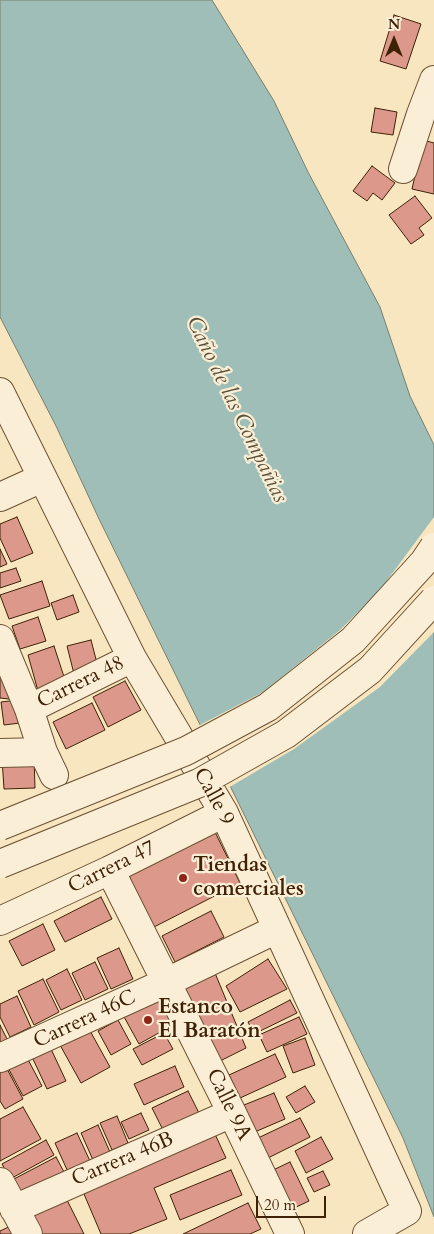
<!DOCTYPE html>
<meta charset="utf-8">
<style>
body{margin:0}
#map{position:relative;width:434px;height:1234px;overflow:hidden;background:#f7e6c0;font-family:Cardo,serif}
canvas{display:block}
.north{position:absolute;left:369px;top:15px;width:50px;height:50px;-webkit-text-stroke:4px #faefd6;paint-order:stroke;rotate:0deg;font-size:14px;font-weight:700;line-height:20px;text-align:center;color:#3f2105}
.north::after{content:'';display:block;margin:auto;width:18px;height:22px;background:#3f2105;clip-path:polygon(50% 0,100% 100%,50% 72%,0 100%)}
.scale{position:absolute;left:256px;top:1196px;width:70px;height:22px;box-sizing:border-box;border:2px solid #3f2105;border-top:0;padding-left:6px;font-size:15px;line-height:18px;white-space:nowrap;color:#3f2105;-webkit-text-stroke:4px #faefd6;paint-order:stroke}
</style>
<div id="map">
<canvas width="434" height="1234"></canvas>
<div class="north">N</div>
<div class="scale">20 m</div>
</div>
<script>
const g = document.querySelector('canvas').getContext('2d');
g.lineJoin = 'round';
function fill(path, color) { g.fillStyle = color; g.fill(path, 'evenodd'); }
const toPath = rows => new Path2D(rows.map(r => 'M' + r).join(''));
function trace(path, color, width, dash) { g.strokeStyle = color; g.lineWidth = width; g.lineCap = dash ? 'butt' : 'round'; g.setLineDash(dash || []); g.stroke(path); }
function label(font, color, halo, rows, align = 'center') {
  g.font = font + ' Cardo,serif'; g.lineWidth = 4.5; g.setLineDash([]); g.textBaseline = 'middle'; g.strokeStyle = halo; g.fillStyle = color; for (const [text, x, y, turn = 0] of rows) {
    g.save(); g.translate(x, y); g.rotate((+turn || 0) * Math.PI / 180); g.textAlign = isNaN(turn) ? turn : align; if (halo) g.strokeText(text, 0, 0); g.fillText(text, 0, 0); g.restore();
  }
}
const water = toPath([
 [0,0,212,0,274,101,308,172,380,307,410,396,434,445,434,1217,403,1138,99,519,56,426,0,317,0,0]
]);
fill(water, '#9ebeb7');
trace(water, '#787f70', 1);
fill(toPath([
 [434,517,434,632,380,687,294,749,228,788,198,726,263,692,340,630,380,590]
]), '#f7e6c0');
const building = toPath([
 [394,15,421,24,406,69,380,61,394,15],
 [375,108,397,112,393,135,371,132,375,108],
 [423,140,434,143,434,194,412,189,423,140],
 [372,166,395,183,382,200,373,193,367,201,353,191,372,166],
 [415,196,432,218,419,228,424,235,411,244,389,215,415,196],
 [17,517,33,553,11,562,0,538,0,524,17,517],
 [0,549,7,564,0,567,0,549],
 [16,568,21,581,0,588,0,573,16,568],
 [42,581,50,606,9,619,0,595,42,581],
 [73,595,79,612,57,620,51,603,73,595],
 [38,617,46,641,20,649,12,626,38,617],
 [91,640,98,667,74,674,67,646,91,640],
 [54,646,66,683,38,691,28,655,54,646],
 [0,677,10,678,9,699,0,698,0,677],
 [125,681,141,710,108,727,93,697,125,681],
 [18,700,20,723,4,725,1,702,18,700],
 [92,703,105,730,66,749,53,722,92,703],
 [34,758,35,788,4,789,2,759,34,758],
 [213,828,240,883,154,927,126,874,213,828],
 [101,897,112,919,65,942,54,921,101,897],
 [211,911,224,937,175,962,162,936,211,911],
 [43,924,55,950,22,966,9,941,43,924],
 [119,948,133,979,111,989,97,958,119,948],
 [268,959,287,989,240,1012,226,986,268,959],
 [95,962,108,989,85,1000,72,973,95,962],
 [67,969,82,1000,61,1010,46,980,67,969],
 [215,973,246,1048,214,1064,182,990,215,973],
 [43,979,59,1012,34,1025,18,991,43,979],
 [17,996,31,1027,10,1037,0,1017,0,1004,17,996],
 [157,997,173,1025,139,1044,123,1015,157,997],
 [290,1000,297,1013,254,1034,248,1022,290,1000],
 [299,1017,307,1034,267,1052,259,1035,299,1017],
 [118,1020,131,1044,111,1055,98,1031,118,1020],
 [0,1025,7,1039,0,1043,0,1025],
 [89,1029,110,1067,81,1083,60,1045,89,1029],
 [164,1033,173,1049,142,1065,133,1049,164,1033],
 [305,1038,315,1065,293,1073,283,1046,305,1038],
 [51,1049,66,1081,47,1089,32,1057,51,1049],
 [25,1054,42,1086,23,1096,6,1064,25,1054],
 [275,1054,286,1077,240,1098,229,1075,275,1054],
 [175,1066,184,1087,144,1105,134,1084,175,1066],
 [6,1067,23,1099,5,1109,0,1101,0,1071,6,1067],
 [305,1086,315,1102,296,1113,286,1097,305,1086],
 [188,1091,199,1113,163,1130,152,1108,188,1091],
 [274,1093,285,1119,250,1134,239,1107,274,1093],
 [23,1107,41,1139,0,1161,0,1119,23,1107],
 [141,1113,149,1130,129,1139,121,1122,141,1113],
 [117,1116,128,1143,112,1150,100,1123,117,1116],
 [300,1118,310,1137,266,1159,256,1139,300,1118],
 [98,1125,110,1152,93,1160,81,1133,98,1125],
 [214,1132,226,1158,154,1188,167,1219,129,1234,101,1234,81,1187,214,1132],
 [77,1133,90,1161,68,1172,55,1143,77,1133],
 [321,1137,333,1159,306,1173,295,1151,321,1137],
 [46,1140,54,1155,10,1179,2,1164,46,1140],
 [56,1157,64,1172,20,1196,12,1180,56,1157],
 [290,1162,309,1201,290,1210,271,1171,290,1162],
 [231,1170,242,1195,180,1220,170,1195,231,1170],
 [323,1171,330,1185,314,1192,307,1178,323,1171],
 [65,1196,84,1234,35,1234,26,1215,65,1196],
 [248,1203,261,1229,250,1234,183,1234,248,1203],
 [15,1224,20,1234,0,1234,0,1231,15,1224]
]);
fill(building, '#dc998b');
trace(building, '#3f2105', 1);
const minor = toPath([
 [403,169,421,114,434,80],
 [0,392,132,658,224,813,407,1211,367,1234],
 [0,497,42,478],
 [0,639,29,709,43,752,54,775],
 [29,709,132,658],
 [0,753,43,752],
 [110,870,232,1113,290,1234],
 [0,921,110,870,224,813],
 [0,1058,167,982,277,929],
 [0,1182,28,1234],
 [14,1209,232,1113]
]);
trace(minor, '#6d5234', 30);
trace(minor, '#faefd6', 28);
const minorBridge = toPath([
 [0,826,186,751,268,707,353,640,424,562,434,547],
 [0,864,199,783,286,734,370,670,434,600]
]);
trace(minorBridge, '#6d5234', 30, []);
trace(minorBridge, '#faefd6', 28);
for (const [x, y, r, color] of [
 [183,878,5,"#8f2418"],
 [148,1020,5,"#8f2418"]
]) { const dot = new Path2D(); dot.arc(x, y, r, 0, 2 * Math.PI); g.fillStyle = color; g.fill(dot); trace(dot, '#faefd6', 2); }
label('21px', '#3f2105', '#faefd6', [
 ["Carrera 48",81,683,-26],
 ["Calle 9",213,797,61],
 ["Carrera 47",112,868,-26],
 ["Carrera 46C",85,1020,-25],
 ["Calle 9A",228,1105,64],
 ["Carrera 46B",123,1160,-23]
]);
label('bold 21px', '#3f2105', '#faefd6', [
 ["Tiendas",193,866],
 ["comerciales",193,890],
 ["Estanco",158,1008],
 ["El Baratón",158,1032]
], 'left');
label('italic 22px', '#5c503a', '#faefd6', [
 ["Caño de las Compañias",236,410,64]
]);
</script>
